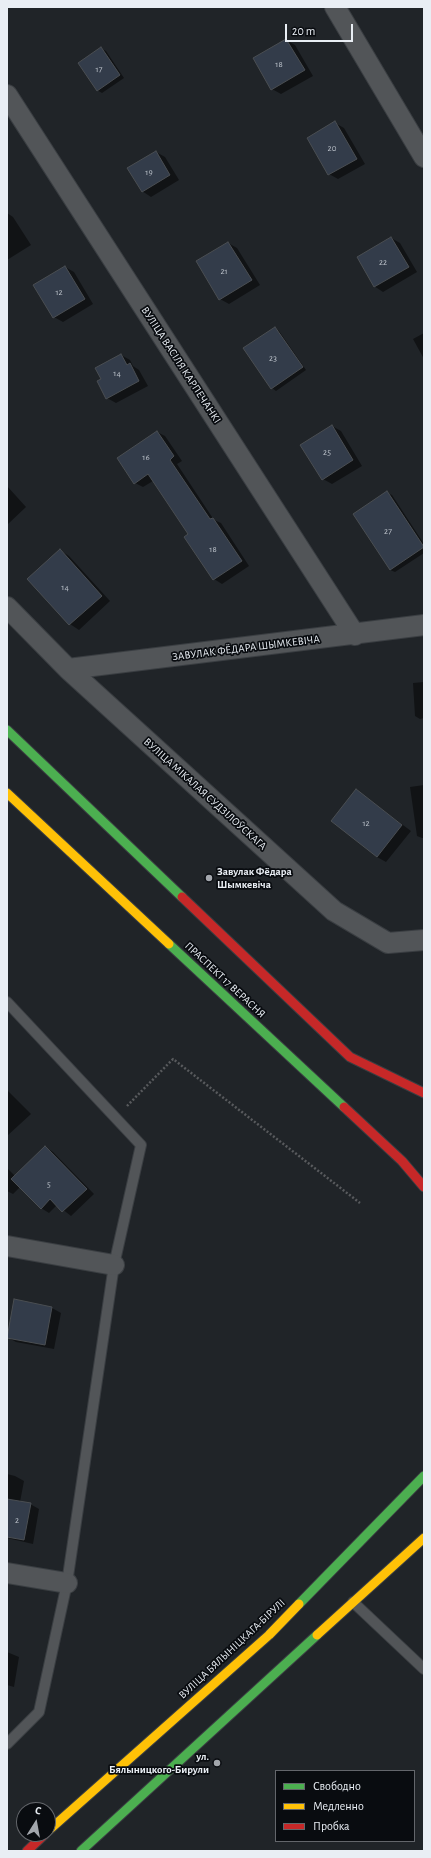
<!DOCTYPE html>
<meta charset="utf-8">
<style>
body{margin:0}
#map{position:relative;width:431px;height:1858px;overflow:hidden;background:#202428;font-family:"Alegreya Sans",sans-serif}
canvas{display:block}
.frame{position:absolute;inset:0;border:8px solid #e9eef4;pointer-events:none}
.legend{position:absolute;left:275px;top:1770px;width:140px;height:72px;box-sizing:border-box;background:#090c10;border:1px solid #63666b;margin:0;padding:5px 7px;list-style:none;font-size:12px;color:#e9eef4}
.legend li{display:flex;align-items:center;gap:8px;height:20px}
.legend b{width:20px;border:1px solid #63666b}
.north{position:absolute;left:16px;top:1802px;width:40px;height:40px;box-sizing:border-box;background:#090c10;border:1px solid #63666b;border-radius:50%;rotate:11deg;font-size:11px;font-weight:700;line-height:16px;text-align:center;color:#e9eef4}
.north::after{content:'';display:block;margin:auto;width:14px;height:18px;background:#a3a7ad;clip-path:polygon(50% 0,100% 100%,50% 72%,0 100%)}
.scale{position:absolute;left:285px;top:24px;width:68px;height:18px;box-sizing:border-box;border:2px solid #e9eef4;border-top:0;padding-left:5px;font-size:12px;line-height:14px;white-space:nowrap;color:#e9eef4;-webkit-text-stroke:3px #090c10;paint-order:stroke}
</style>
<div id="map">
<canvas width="431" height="1858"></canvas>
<div class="frame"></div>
<ul class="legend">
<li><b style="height:5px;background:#4caf50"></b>Свободно</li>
<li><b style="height:5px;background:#ffc107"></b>Медленно</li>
<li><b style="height:5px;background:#c62828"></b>Пробка</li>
</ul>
<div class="north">С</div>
<div class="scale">20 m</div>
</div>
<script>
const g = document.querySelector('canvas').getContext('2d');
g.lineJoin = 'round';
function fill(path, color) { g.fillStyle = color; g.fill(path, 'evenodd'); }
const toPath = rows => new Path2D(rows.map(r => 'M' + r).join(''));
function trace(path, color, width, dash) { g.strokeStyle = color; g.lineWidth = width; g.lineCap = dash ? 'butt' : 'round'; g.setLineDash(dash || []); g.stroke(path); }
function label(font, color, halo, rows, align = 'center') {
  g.font = font + ' "Alegreya Sans",sans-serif'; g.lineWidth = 3.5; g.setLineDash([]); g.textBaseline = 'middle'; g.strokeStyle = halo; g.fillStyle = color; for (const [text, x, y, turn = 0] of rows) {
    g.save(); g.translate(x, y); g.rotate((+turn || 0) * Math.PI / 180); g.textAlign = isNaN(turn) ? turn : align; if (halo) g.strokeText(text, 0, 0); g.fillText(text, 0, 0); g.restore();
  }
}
fill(toPath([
 [286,40,295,45,313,76,281,94,272,89],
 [102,49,106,51,124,78,102,93,97,90],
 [335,123,344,128,365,164,338,179,329,174],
 [156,152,165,157,179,180,151,197,142,191],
 [7,213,13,217,31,245,7,260],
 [391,238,400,243,417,272,383,292,374,286],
 [228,243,237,248,260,285,229,304,220,299,197,262],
 [65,267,74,272,93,304,63,322,54,317],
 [275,328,279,331,306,370,276,391,272,388],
 [424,333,424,359,413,339],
 [121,355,130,360,133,366,139,370,148,386,116,403,107,398,102,379],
 [332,426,341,431,362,466,332,484,323,479],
 [157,432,165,436,182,461,177,464,214,520,221,523,249,566,222,584,214,579,189,535,153,481,143,487,135,483],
 [7,486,26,507,7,525],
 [387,493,392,495,424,544,424,553,395,572,390,570],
 [60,550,69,556,110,601,79,630,70,624,29,579],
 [424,682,424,718,420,719,415,716,413,683],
 [424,785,424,838,422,838,417,836,410,787],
 [356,790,411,831,386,862,377,857],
 [7,1090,31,1114,7,1136],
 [45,1147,53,1152,94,1194,71,1216,57,1205,49,1213,41,1208,20,1187,13,1194,7,1191,7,1168,15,1176],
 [15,1300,52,1308,61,1313,54,1349,16,1342,7,1337],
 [7,1474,15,1476,24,1481,20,1502,30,1504,39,1509,33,1544,7,1538],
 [7,1652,19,1657,14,1687,7,1685]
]), '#0007');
const building = toPath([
 [286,39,305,70,271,90,253,58,286,39],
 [101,47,120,75,97,91,78,63,101,47],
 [335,121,357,159,328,175,307,138,335,121],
 [156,151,170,175,142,192,127,168,156,151],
 [391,237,409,267,374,287,357,257,391,237],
 [228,242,252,280,219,300,196,261,228,242],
 [65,266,85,299,53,318,33,285,65,266],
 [275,327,303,367,271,389,243,348,275,327],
 [121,354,127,365,130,363,139,381,106,399,97,381,101,379,95,368,121,354],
 [332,425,353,460,322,480,300,445,332,425],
 [157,431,174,456,170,460,210,519,213,518,242,561,213,580,184,537,188,534,148,474,134,484,117,458,157,431],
 [387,491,424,547,390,570,353,514,387,491],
 [60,549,102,596,69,625,27,579,60,549],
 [356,789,402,825,377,857,331,821,356,789],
 [45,1146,87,1189,62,1212,50,1199,41,1209,11,1179,45,1146],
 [14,1299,52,1307,45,1345,7,1338,14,1299],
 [7,1499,31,1503,24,1540,7,1537,7,1499]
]);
fill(building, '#333c4a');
trace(building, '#4a4e52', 1);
const lane = toPath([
 [7,1002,141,1145,114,1265,67,1583,39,1712,7,1744],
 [353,1602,424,1669]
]);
const street = toPath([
 [335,7,424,157],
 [7,95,355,635],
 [7,607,68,669,334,911,388,943,424,940],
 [68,669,424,625],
 [7,1246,114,1265],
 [7,1573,67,1583]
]);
const fast = toPath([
 [7,730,182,897],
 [169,944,344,1107],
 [299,1604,424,1476],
 [81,1851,317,1635]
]);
const slow = toPath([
 [7,793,169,944],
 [317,1635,424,1538],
 [48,1831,269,1635,299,1604]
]);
const jam = toPath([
 [182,897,350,1057,424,1093],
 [344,1107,402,1161,424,1187],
 [27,1851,45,1834]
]);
trace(lane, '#3a3e42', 12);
trace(street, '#3a3e42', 22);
trace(fast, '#3a3e42', 11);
trace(slow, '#3a3e42', 11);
trace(jam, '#3a3e42', 11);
trace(toPath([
 [127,1106,173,1059,360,1203]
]), '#585a5d', 2.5, [2, 2]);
trace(lane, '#525558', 10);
trace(street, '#525558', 20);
trace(fast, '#4caf50', 9);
trace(slow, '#ffc107', 9);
trace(jam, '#c62828', 9);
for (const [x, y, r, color] of [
 [209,878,4,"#a3a7ad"],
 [217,1763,4,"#a3a7ad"]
]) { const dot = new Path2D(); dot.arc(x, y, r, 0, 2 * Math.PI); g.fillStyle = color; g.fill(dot); trace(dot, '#090c10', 1.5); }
label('9px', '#bcc2ca', null, [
 ["18",279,64],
 ["17",99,69],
 ["20",332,148],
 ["19",149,172],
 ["22",383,262],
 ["21",224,271],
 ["12",59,292],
 ["23",273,358],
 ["14",117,373],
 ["25",327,452],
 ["16",146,457],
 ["27",388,531],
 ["18",213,549],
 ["14",65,587],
 ["12",366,823],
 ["5",49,1184],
 ["2",17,1520]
]);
label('11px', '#e9eef4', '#090c10', [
 ["ВУЛІЦА ВАСІЛЯ КАРПЕЧАНКІ",181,365,57],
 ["ЗАВУЛАК ФЁДАРА ШЫМКЕВІЧА",246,648,-7],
 ["ВУЛІЦА МІКАЛАЯ СУДЗІЛОЎСКАГА",205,794,42],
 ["ПРАСПЕКТ 17 ВЕРАСНЯ",225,980,43],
 ["ВУЛІЦА БЯЛЫНІЦКАГА-БІРУЛІ",232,1649,-43]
]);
label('bold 11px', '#e9eef4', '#090c10', [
 ["Завулак Фёдара",217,872],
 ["Шымкевіча",217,885],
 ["ул.",209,1757,"right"],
 ["Бялыницкого-Бирули",209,1770,"right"]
], 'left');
</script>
